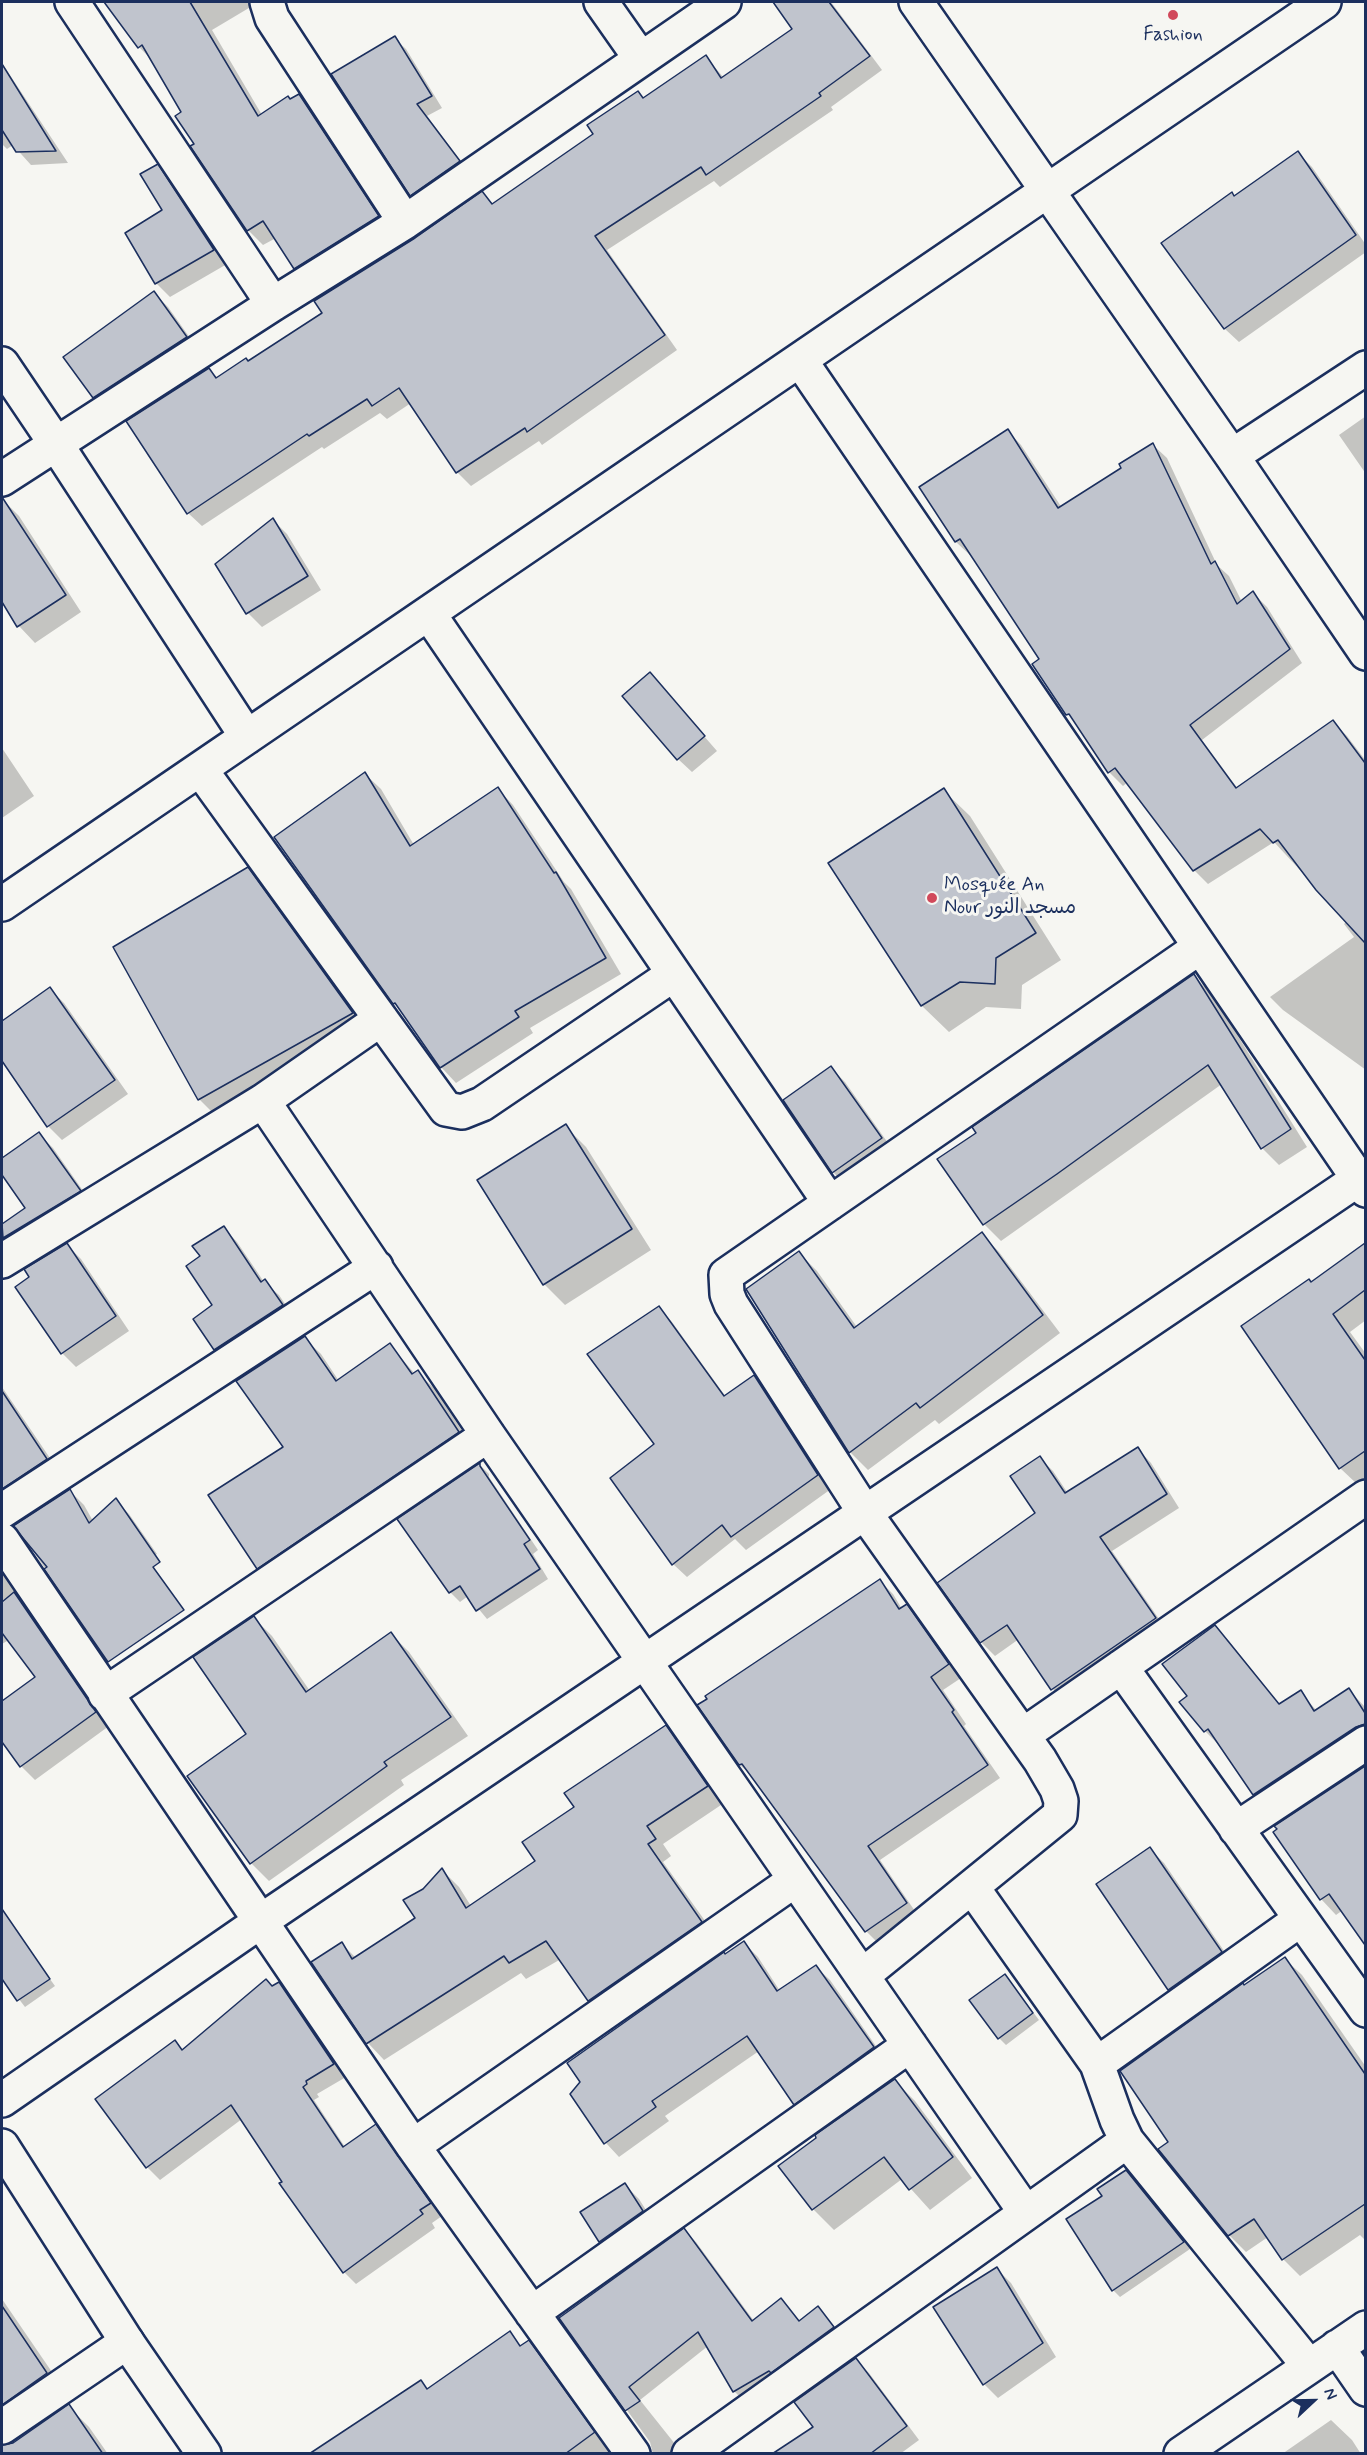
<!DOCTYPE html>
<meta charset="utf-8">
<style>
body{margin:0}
#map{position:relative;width:1367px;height:2455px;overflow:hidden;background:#f6f6f2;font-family:Mynerve,sans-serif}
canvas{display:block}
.frame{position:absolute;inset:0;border:3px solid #1b2f5e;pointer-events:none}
.north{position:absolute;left:1283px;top:2371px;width:60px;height:60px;-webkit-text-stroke:4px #f6f6f2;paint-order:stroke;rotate:68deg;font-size:16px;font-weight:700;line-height:24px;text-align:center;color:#1b2f5e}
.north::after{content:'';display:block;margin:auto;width:21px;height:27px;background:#1b2f5e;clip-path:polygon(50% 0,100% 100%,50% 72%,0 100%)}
</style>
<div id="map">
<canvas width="1367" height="2455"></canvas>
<div class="frame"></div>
<div class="north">N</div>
</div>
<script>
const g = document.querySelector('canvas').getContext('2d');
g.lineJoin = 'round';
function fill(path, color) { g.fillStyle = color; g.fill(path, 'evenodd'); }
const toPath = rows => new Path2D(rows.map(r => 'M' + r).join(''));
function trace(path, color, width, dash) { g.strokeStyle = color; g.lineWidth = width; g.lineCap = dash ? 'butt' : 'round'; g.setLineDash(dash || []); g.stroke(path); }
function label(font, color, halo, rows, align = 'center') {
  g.font = font + ' Mynerve,"Playpen Sans Arabic",sans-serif'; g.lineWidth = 6; g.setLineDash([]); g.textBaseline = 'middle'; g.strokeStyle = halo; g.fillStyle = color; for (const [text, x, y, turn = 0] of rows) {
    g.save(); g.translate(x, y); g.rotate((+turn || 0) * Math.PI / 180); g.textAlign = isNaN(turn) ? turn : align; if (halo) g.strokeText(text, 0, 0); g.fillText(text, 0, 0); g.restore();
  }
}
fill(toPath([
 [106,2,259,2,212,30,262,115,299,96,314,111,393,232,310,283,295,268,276,238,263,245,248,230,196,144,183,113,152,60,139,47],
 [782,2,831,2,882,70,831,107,833,110,720,187,714,181,607,250,677,350,542,445,539,441,471,486,457,472,411,403,387,419,380,413,324,449,322,447,202,526,188,513,209,370,218,378,249,363,324,313,416,239,482,193,493,204,706,57,724,78,795,29,777,5],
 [394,38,406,49,442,108,427,116,470,173,423,206,411,195],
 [2,63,68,163,31,165,13,145,7,149,2,144],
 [1298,153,1312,167,1366,245,1366,252,1239,342,1225,329,1163,243],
 [157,166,171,180,227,264,170,297,156,283,164,211],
 [154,293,168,307,200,352,108,411,94,397],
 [1366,416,1366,474,1339,435],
 [1008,431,1021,445,1062,508,1123,469,1153,445,1167,458,1217,565,1229,576,1242,602,1253,593,1267,607,1302,663,1202,740,1238,789,1333,722,1347,736,1366,761,1366,1070,1283,1010,1270,997,1354,937,1344,924,1347,921,1274,842,1208,884,1194,870,1128,782,1123,786,1109,772,1034,664,1041,660,971,554,970,555,956,542,921,487],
 [2,499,19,516,81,612,35,643,19,626,2,600],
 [273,520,287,534,321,590,262,627,248,613,217,565],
 [650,674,717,751,692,772,678,759],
 [2,748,34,796,2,818],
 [365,774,381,789,414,845,498,789,513,805,564,882,571,889,621,974,530,1028,533,1033,456,1083,441,1067,276,838],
 [943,790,970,816,1061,960,1022,985,1021,1009,986,1007,949,1032,922,1006,831,863],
 [247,869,268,889,373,1034,220,1120,199,1099],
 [1194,976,1211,993,1307,1147,1279,1165,1262,1148,1222,1084,1001,1241,984,1224,978,1133],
 [50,989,64,1003,128,1094,62,1140,48,1126,2,1059,2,1022],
 [831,1068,845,1082,895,1153,847,1186,833,1172],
 [565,1126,586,1147,651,1250,565,1305,544,1284,479,1180],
 [39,1134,53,1148,93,1205,18,1251,4,1237,2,1233,2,1226,27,1208,2,1172,2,1160],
 [224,1228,237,1242,264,1282,279,1295,296,1320,229,1363,215,1349,195,1319,215,1306,202,1256],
 [982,1234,999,1252,1060,1333,939,1424,935,1420,868,1470,850,1452,799,1253,817,1271,857,1327],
 [67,1245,81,1259,129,1331,76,1367,62,1353,32,1278],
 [1366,1245,1366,1320,1350,1332,1366,1354,1366,1486,1358,1485,1340,1468,1312,1284],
 [659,1308,672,1322,726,1397,754,1377,768,1390,831,1489,746,1550,735,1539,687,1577,673,1564,656,1445],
 [304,1338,321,1354,339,1381,390,1345,415,1374,417,1372,434,1388,474,1449,274,1584,258,1568,285,1447],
 [2,1387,60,1473,2,1513],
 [1138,1449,1151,1463,1179,1508,1112,1551,1168,1632,1066,1702,1053,1689,1019,1639,995,1656,981,1642,939,1583,1037,1514,1040,1458,1053,1471,1067,1492],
 [480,1465,489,1474,489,1477,538,1550,533,1554,548,1579,487,1619,468,1596,460,1602,450,1592,399,1520],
 [70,1491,84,1505,93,1521,116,1501,129,1514,157,1554,73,1603,59,1589,16,1526],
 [2,1568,38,1623,2,1644],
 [880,1581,893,1594,902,1609,906,1606,920,1619,961,1678,943,1690,966,1724,964,1726,1000,1778,880,1860,919,1917,879,1944,866,1931,754,1778,740,1765,699,1705],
 [254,1618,272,1636,310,1691,391,1634,409,1652,468,1736,401,1780,404,1785,269,1881,251,1863,248,1735],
 [1215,1627,1229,1641,1280,1705,1300,1692,1317,1711,1349,1690,1366,1708,1366,1744,1268,1808,1254,1794,1220,1744,1219,1745,1205,1731,1181,1702,1189,1696],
 [60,1661,73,1674,109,1726,35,1780,21,1766,2,1739,2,1703],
 [666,1727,683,1744,724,1803,663,1844,671,1856,663,1862,718,1939,606,2017,589,2000,561,1959,526,1979,521,1973,384,2060,368,2043,342,1944,356,1958,417,1919,424,1890,442,1870,459,1887,471,1906,537,1861,576,1808],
 [1366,1768,1366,1942,1343,1910,1336,1915,1321,1899,1277,1826],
 [1150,1849,1164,1863,1235,1967,1183,2003,1169,1989,1098,1885],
 [744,1943,758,1957,780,1991,816,1967,830,1980,887,2062,809,2117,795,2104,759,2051,665,2116,669,2121,619,2157,606,2143,582,2082,725,1956],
 [26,1946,55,1986,25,2007,2,1977,2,1964],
 [1285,1959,1302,1975,1366,2067,1366,2241,1360,2235,1300,2276,1283,2259,1268,2237,1246,2252,1229,2235,1160,2149,1170,2143],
 [279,1983,291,1996,346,2077,317,2094,319,2097,314,2100,345,2147,375,2126,388,2139,442,2216,432,2223,435,2228,356,2284,344,2272,242,2119,160,2180,147,2167,97,2099,175,2042,184,2051],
 [1011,1983,1039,2020,1006,2045,999,2038],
 [895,2081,915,2101,972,2178,930,2210,902,2179,834,2230,813,2209,781,2166],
 [1133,2178,1190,2249,1120,2297,1114,2291,1068,2219],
 [625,2185,639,2199,656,2226,614,2255,601,2241,582,2212],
 [684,2230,696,2242,754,2321,781,2300,800,2322,818,2308,845,2340,746,2403,734,2391,708,2346,640,2400,683,2454,653,2454,650,2442,561,2319],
 [997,2269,1011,2283,1056,2357,998,2398,984,2384],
 [2,2299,67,2394,5,2439,3,2447,13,2444,69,2407,89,2427,108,2454,2,2454],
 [856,2360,869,2373,919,2440,900,2454,774,2454,815,2427],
 [565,2393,576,2404,611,2454,480,2454],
 [1331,2420,1352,2440,1361,2454,1282,2454]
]), '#0003');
const building = toPath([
 [104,2,190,2,258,116,288,96,290,99,299,94,379,216,294,269,263,221,247,231,190,146,194,144,175,116,181,112,142,45,138,48,104,2],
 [773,2,829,2,870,56,819,93,821,96,706,175,701,167,595,236,665,335,527,432,525,428,456,473,399,388,372,406,367,399,309,436,307,434,187,514,126,421,209,368,216,378,246,358,248,361,322,313,314,301,415,238,482,191,492,204,593,134,587,125,638,91,643,98,706,55,721,78,792,29,773,2],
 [395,36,432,96,417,104,460,161,410,196,331,74,395,36],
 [2,64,56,151,16,152,2,130,2,64],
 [1298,151,1356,235,1224,329,1161,243,1232,192,1234,196,1298,151],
 [158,164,214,250,155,284,125,233,162,210,140,174,158,164],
 [154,291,187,337,93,398,63,357,154,291],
 [1008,429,1058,508,1121,468,1119,464,1153,443,1211,564,1215,561,1237,604,1253,591,1290,649,1190,725,1236,788,1333,720,1365,763,1365,943,1316,890,1278,840,1273,843,1260,829,1193,871,1115,768,1108,773,1069,714,1066,715,1032,664,1039,659,960,539,955,542,919,487,1008,429],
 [2,497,66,595,17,627,2,602,2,497],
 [273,518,308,576,246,614,215,564,273,518],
 [650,672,705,736,677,760,622,696,650,672],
 [365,772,410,846,498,787,554,873,556,872,606,958,515,1011,519,1017,440,1068,395,1003,393,1004,274,837,365,772],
 [944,788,1036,933,996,958,995,984,960,982,921,1006,828,863,944,788],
 [248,867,353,1013,198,1100,113,947,248,867],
 [1194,974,1291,1129,1261,1149,1208,1065,1057,1174,983,1225,937,1159,976,1133,972,1127,1194,974],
 [50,987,115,1080,47,1127,2,1061,2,1021,50,987],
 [831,1066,882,1138,832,1173,783,1100,831,1066],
 [566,1124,632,1229,543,1285,477,1180,566,1124],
 [39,1132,81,1191,3,1238,2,1224,25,1208,2,1175,2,1158,39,1132],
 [224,1226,261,1282,265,1279,283,1305,214,1350,193,1319,212,1305,186,1266,200,1256,192,1246,224,1226],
 [982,1232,1043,1315,920,1408,916,1403,849,1453,746,1289,799,1251,854,1328,982,1232],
 [67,1243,116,1316,61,1354,15,1287,29,1277,24,1269,67,1243],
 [1365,1243,1365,1290,1333,1314,1365,1360,1365,1451,1339,1469,1241,1326,1309,1279,1311,1282,1365,1243],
 [659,1306,724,1396,754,1375,818,1475,731,1537,722,1525,672,1565,610,1478,654,1444,587,1354,659,1306],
 [305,1336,336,1381,390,1343,412,1374,418,1370,459,1432,257,1569,208,1495,283,1447,236,1381,305,1336],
 [2,1391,47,1459,2,1489,2,1391],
 [1138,1447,1167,1494,1100,1537,1156,1618,1051,1690,1007,1625,980,1643,937,1583,1035,1513,1010,1476,1040,1456,1065,1493,1138,1447],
 [480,1463,480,1466,530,1540,524,1544,540,1569,476,1611,460,1586,449,1593,397,1519,480,1463],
 [70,1489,89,1523,116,1498,160,1562,153,1567,184,1610,108,1662,44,1569,47,1567,13,1526,70,1489],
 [880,1579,899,1609,907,1604,949,1664,931,1677,954,1710,952,1712,988,1765,868,1846,907,1903,865,1932,742,1764,739,1765,697,1705,707,1699,705,1696,880,1579],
 [14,1592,96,1712,20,1767,2,1742,2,1701,35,1677,2,1633,2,1602,14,1592],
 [254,1616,306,1692,391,1632,451,1717,384,1762,387,1766,250,1864,187,1776,246,1734,193,1657,254,1616],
 [1215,1625,1279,1704,1301,1690,1314,1711,1349,1688,1365,1713,1365,1724,1356,1727,1253,1795,1208,1729,1204,1732,1179,1702,1187,1696,1162,1664,1215,1625],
 [666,1725,708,1786,647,1826,656,1839,648,1844,702,1922,588,2001,546,1941,509,1963,504,1956,366,2044,311,1962,342,1942,352,1959,415,1918,403,1900,423,1889,442,1868,466,1908,535,1861,522,1842,574,1807,564,1793,666,1725],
 [1365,1766,1365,1945,1329,1894,1320,1900,1273,1832,1277,1829,1274,1826,1365,1766],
 [1150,1847,1222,1952,1168,1990,1096,1884,1150,1847],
 [2,1909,50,1979,17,2001,2,1979,2,1909],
 [744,1941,777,1991,816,1965,874,2047,794,2105,747,2036,652,2101,656,2107,604,2144,570,2094,580,2082,567,2063,724,1952,725,1954,744,1941],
 [1285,1957,1365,2074,1365,2204,1282,2260,1254,2219,1228,2236,1158,2149,1168,2142,1120,2071,1243,1983,1244,1985,1285,1957],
 [1005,1974,1033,2013,998,2039,969,2000,1005,1974],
 [266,1979,272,1986,279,1982,334,2064,306,2081,307,2084,303,2087,343,2147,376,2124,431,2203,420,2210,423,2214,343,2273,279,2183,282,2182,231,2105,146,2168,95,2099,175,2040,182,2050,266,1979],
 [895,2079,953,2157,909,2190,884,2157,812,2210,778,2166,816,2138,815,2135,895,2079],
 [1126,2170,1184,2242,1112,2291,1066,2219,1102,2196,1097,2189,1126,2170],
 [625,2183,643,2211,599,2242,580,2212,625,2183],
 [684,2228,752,2321,781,2298,799,2321,818,2306,834,2327,771,2373,769,2371,733,2392,698,2332,629,2387,640,2401,625,2411,559,2318,684,2228],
 [997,2267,1043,2343,983,2385,933,2307,997,2267],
 [2,2306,47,2373,2,2405,2,2306],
 [510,2331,520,2346,529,2340,595,2432,565,2454,309,2454,421,2380,427,2389,510,2331],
 [856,2358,907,2426,870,2454,772,2454,813,2427,794,2402,856,2358],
 [69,2404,103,2454,2,2454,2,2445,13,2443,69,2404]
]);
fill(building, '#c0c4cd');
trace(building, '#1b2f5e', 1.5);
const minor = toPath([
 [72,2,273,304],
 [267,2,272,18,405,222],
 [601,2,641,59],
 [916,2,1232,456,1366,653],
 [800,360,1366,1190],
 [2,364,56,444,247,737],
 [1232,456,1366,368],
 [2,479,273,304,405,222,724,2],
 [429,614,830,1203],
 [200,769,446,1109,462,1112,482,1104,674,974],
 [2,904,1324,2],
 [263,1101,488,1435,1026,2213],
 [2,1261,263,1101,381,1019],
 [2,1511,376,1267],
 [2,1540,413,2146,633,2454],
 [1121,1667,1366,2010],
 [105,1694,488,1435],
 [1023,1735,1366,1497],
 [1236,1829,1366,1743],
 [972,1887,1097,2064,1117,2120,1127,2141,1309,2366],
 [862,1976,1060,1815,1061,1801,1057,1789,1040,1760,865,1513,731,1304,727,1294,726,1275,1200,947],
 [1097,2064,1301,1919],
 [2,2100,261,1921,1366,1174],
 [413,2146,795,1880],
 [532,2313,910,2045],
 [1337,2347,1366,2389],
 [2,2427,127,2342],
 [689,2454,1127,2141],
 [1181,2454,1366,2328]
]);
const major = toPath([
 [2,2146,127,2342,204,2454]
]);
trace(minor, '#1b2f5e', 38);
trace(major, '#1b2f5e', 38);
trace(minor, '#f6f6f2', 33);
trace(major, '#f6f6f2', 33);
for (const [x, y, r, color] of [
 [1173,15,6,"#d1495b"],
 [932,898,6,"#d1495b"]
]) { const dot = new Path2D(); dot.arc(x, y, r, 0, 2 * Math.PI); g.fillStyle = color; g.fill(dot); trace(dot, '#f6f6f2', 2); }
label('20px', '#1b2f5e', '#f6f6f2', [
 ["Fashion",1173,36],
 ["Mosquée An",944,886,"left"],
 ["Nour مسجد النور",944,909,"left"]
]);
</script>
